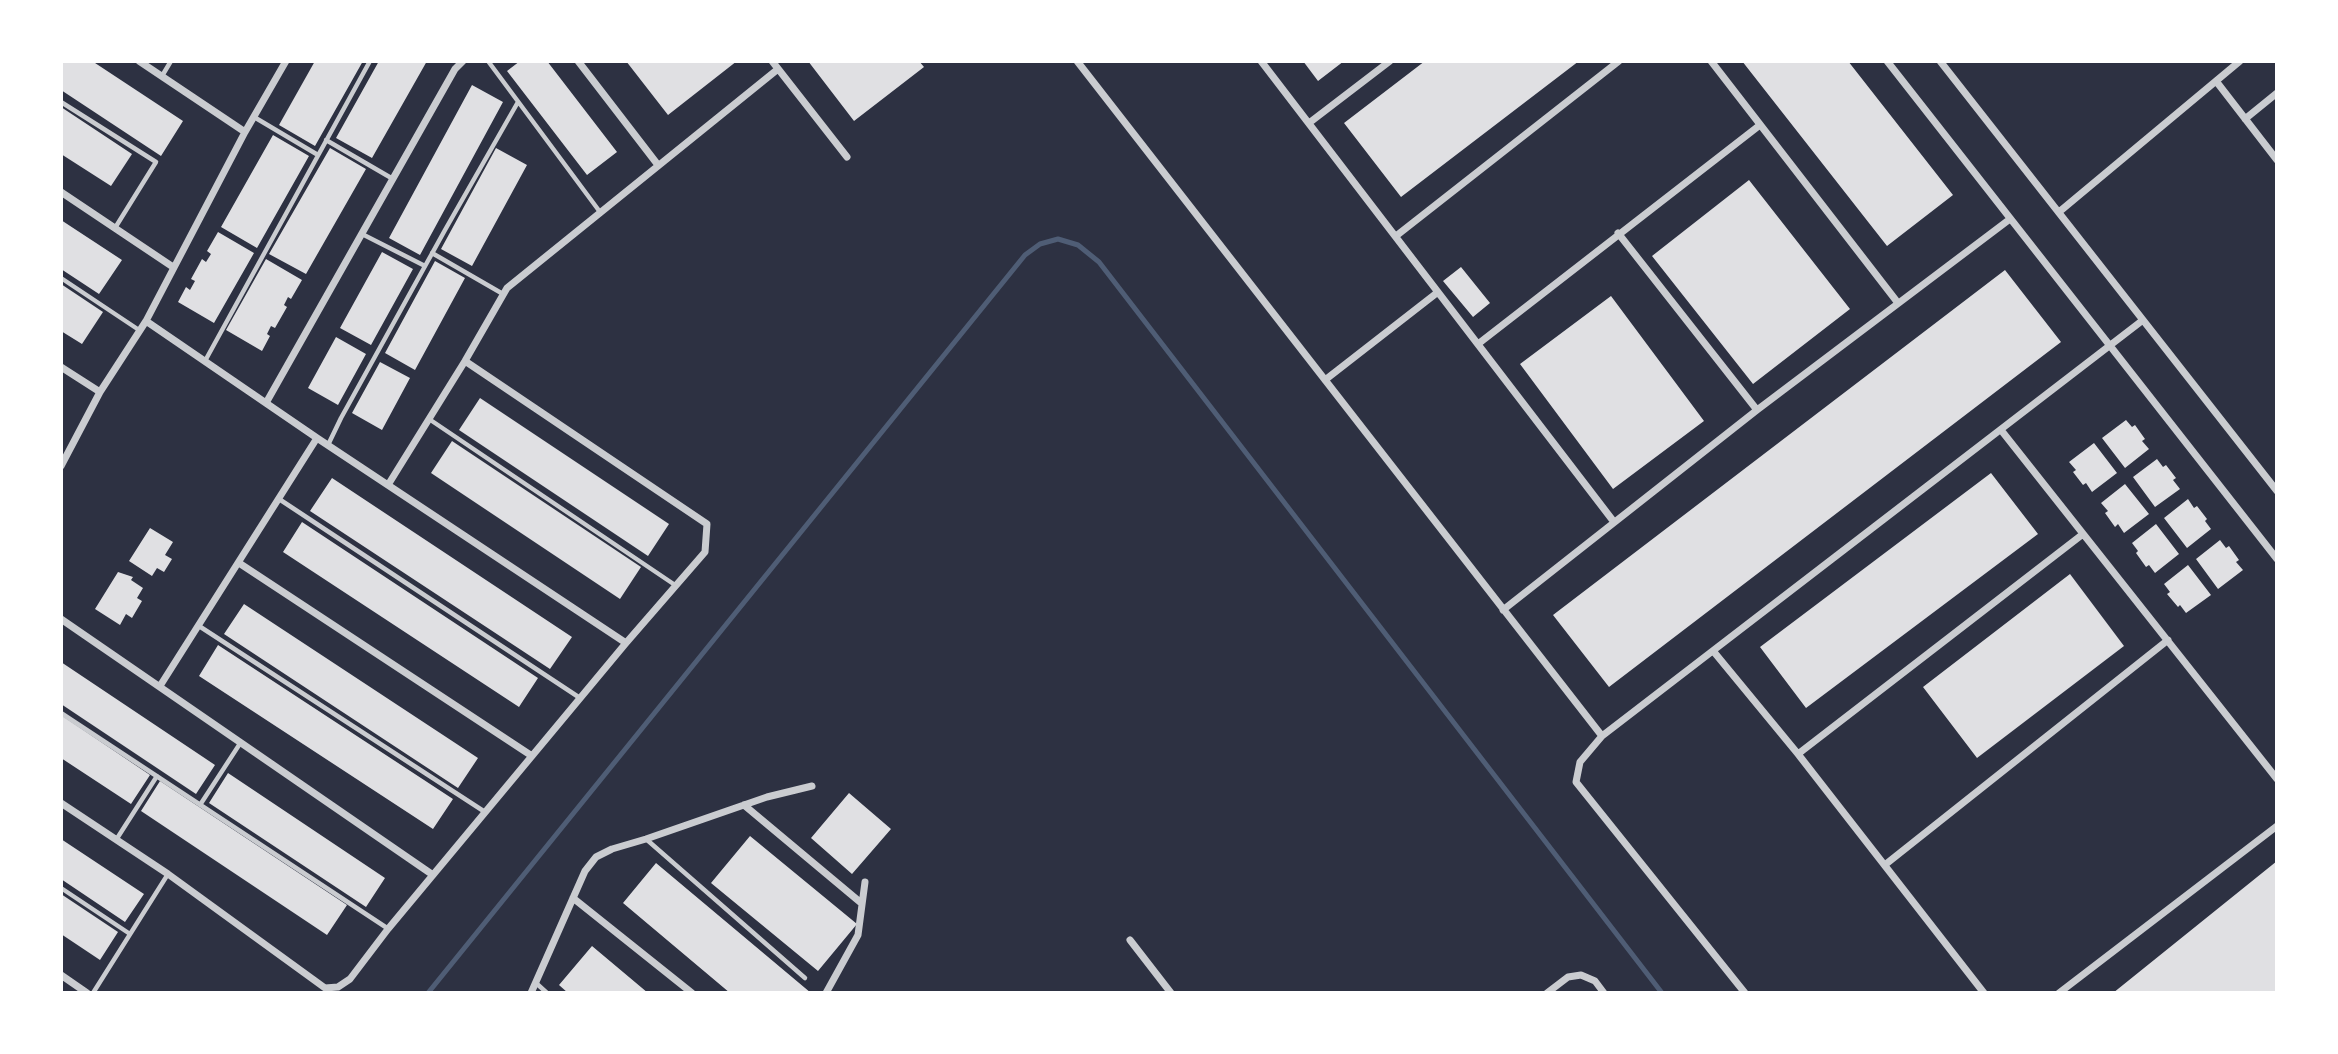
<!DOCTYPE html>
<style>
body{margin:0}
#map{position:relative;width:2338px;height:1054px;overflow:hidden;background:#2d3142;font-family:Karla,sans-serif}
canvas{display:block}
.frame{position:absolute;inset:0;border:63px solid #fff;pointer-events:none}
</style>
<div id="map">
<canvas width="2338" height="1054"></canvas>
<div class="frame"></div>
</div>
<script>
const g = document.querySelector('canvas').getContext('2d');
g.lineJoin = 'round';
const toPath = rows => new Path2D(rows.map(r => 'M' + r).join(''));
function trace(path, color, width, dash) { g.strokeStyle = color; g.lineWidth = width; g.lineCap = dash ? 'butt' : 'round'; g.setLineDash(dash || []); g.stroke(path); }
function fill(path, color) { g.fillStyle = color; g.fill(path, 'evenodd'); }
trace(toPath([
 [428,993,1025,255,1040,244,1058,239,1078,245,1099,262,1662,993]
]), '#4f5d75', 5);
fill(toPath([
 [61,61,92,61,183,121,161,156,61,90],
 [315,61,363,61,315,146,279,125],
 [379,61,427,61,372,158,336,138],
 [520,61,547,61,617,152,587,175,507,71],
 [626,61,737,61,668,115],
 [808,61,919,61,924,67,854,121],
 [1303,61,1344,61,1318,81],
 [1425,61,1579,61,1401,197,1344,123],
 [1742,61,1848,61,1953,195,1887,246],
 [472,85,503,102,420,255,389,238],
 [61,107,132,154,111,186,61,154],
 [273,135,309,156,257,248,221,227],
 [330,148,366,169,306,274,269,254],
 [496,148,527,165,472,266,441,249],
 [1749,180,1850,309,1753,384,1652,256],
 [61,220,122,260,99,294,61,269],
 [218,232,254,253,214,323,178,302,186,287,190,290,195,281,191,279,202,259,206,262,211,254,207,251],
 [382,252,413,269,371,345,340,328],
 [266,259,302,280,291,299,288,297,284,305,287,307,275,328,271,326,267,334,270,336,262,351,226,330],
 [435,261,465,278,415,370,385,353],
 [1461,267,1490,303,1473,317,1443,281],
 [2005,270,2061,342,1609,687,1553,615],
 [61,284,103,312,82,344,61,331],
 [1611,296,1704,421,1613,489,1520,364],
 [336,337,366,354,338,405,308,388],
 [380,362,410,378,382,430,352,413],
 [480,398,669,524,648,556,459,430],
 [2126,420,2132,427,2135,425,2145,439,2142,441,2149,449,2125,468,2102,438],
 [452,441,641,567,620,599,431,473],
 [2094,443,2117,473,2092,492,2086,483,2083,485,2073,472,2076,470,2069,462],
 [2157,459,2163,467,2166,465,2176,478,2173,480,2180,489,2155,507,2133,477],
 [1991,473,2038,534,1806,708,1760,647],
 [332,478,572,637,550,669,310,511],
 [2125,484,2149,514,2124,533,2118,524,2115,527,2105,513,2108,511,2101,503],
 [2188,499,2194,508,2197,506,2207,519,2205,521,2211,529,2187,548,2164,518],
 [302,522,538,678,519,707,283,552],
 [2156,524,2179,554,2155,573,2149,565,2146,567,2136,553,2138,551,2132,543],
 [150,528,173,542,165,555,172,559,164,572,157,568,152,576,129,561],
 [2220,540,2226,548,2229,546,2239,560,2236,562,2243,570,2218,589,2196,559],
 [2188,565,2211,595,2186,613,2180,605,2178,607,2167,594,2170,592,2164,584],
 [118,572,133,577,131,580,143,588,137,598,142,601,132,618,126,614,120,625,95,609],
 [2070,574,2124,646,1977,758,1923,687],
 [244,604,478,758,458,788,224,634],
 [218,645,453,799,433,829,199,676],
 [61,662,215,765,196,794,61,704],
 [61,715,150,775,131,804,61,758],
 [228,773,385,878,366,907,209,803],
 [160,781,347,905,327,935,141,811],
 [849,793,891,829,852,874,811,838],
 [750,836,857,924,818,971,711,883],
 [61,839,144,894,125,922,61,879],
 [2277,861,2277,993,2113,993],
 [656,863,811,993,730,993,623,903],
 [61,894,118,932,100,960,61,934],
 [592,946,648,993,568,993,559,985]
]), '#e0e0e3');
trace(toPath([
 [488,61,600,212],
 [162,76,171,61],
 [61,102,156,162,115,228],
 [254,117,318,155],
 [326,140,393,179],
 [362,234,425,266],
 [432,253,503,294],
 [61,278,139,330],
 [205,361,370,61],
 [429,419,675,585],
 [328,445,341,418,445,230,518,102],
 [279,499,580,698],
 [199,626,485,812],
 [61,713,387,928],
 [200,805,241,742],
 [646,839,805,978],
 [116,840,157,776],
 [61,888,130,934],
 [536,983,547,993],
 [93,993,168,874]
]), '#caccd0', 4.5);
trace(toPath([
 [139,61,245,132],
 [578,61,658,165],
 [772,61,847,157],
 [1077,61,1602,736],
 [1261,61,1614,522],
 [1711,61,1898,303],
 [1887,61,2277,559],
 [1940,61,2277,491],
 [2216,81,2277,160],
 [2245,119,2277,93],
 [1309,123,1390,61],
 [61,192,173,267],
 [2059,212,2240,61],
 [1618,233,1757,410],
 [1396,236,1619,61],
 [146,321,317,438,626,643],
 [1478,344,1760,125],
 [61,367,100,392],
 [1325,380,1438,292],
 [266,403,455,69,463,61],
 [2001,430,2277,779],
 [61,466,100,392,146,321,245,132,286,61],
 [388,485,465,361,507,288,778,69],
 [239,563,532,756],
 [1503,610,1757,410,2010,219],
 [61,619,433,875],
 [1714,652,1798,754,1984,993],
 [160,686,317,438],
 [1798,754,2083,534],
 [61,803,168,874,325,988,338,987,350,979,388,929,626,643,705,552,707,524,465,361],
 [744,805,860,902],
 [1886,864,2168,640],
 [573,898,692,993],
 [1130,940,1171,993],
 [61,975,87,993],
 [531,993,585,871,596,857,612,849,646,839,767,797,812,786],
 [826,993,858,935,865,882],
 [1547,993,1568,977,1581,975,1595,981,1604,993],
 [1745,993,1576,782,1580,762,1602,736,2143,320],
 [2059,993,2277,826]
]), '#caccd0', 7);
</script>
